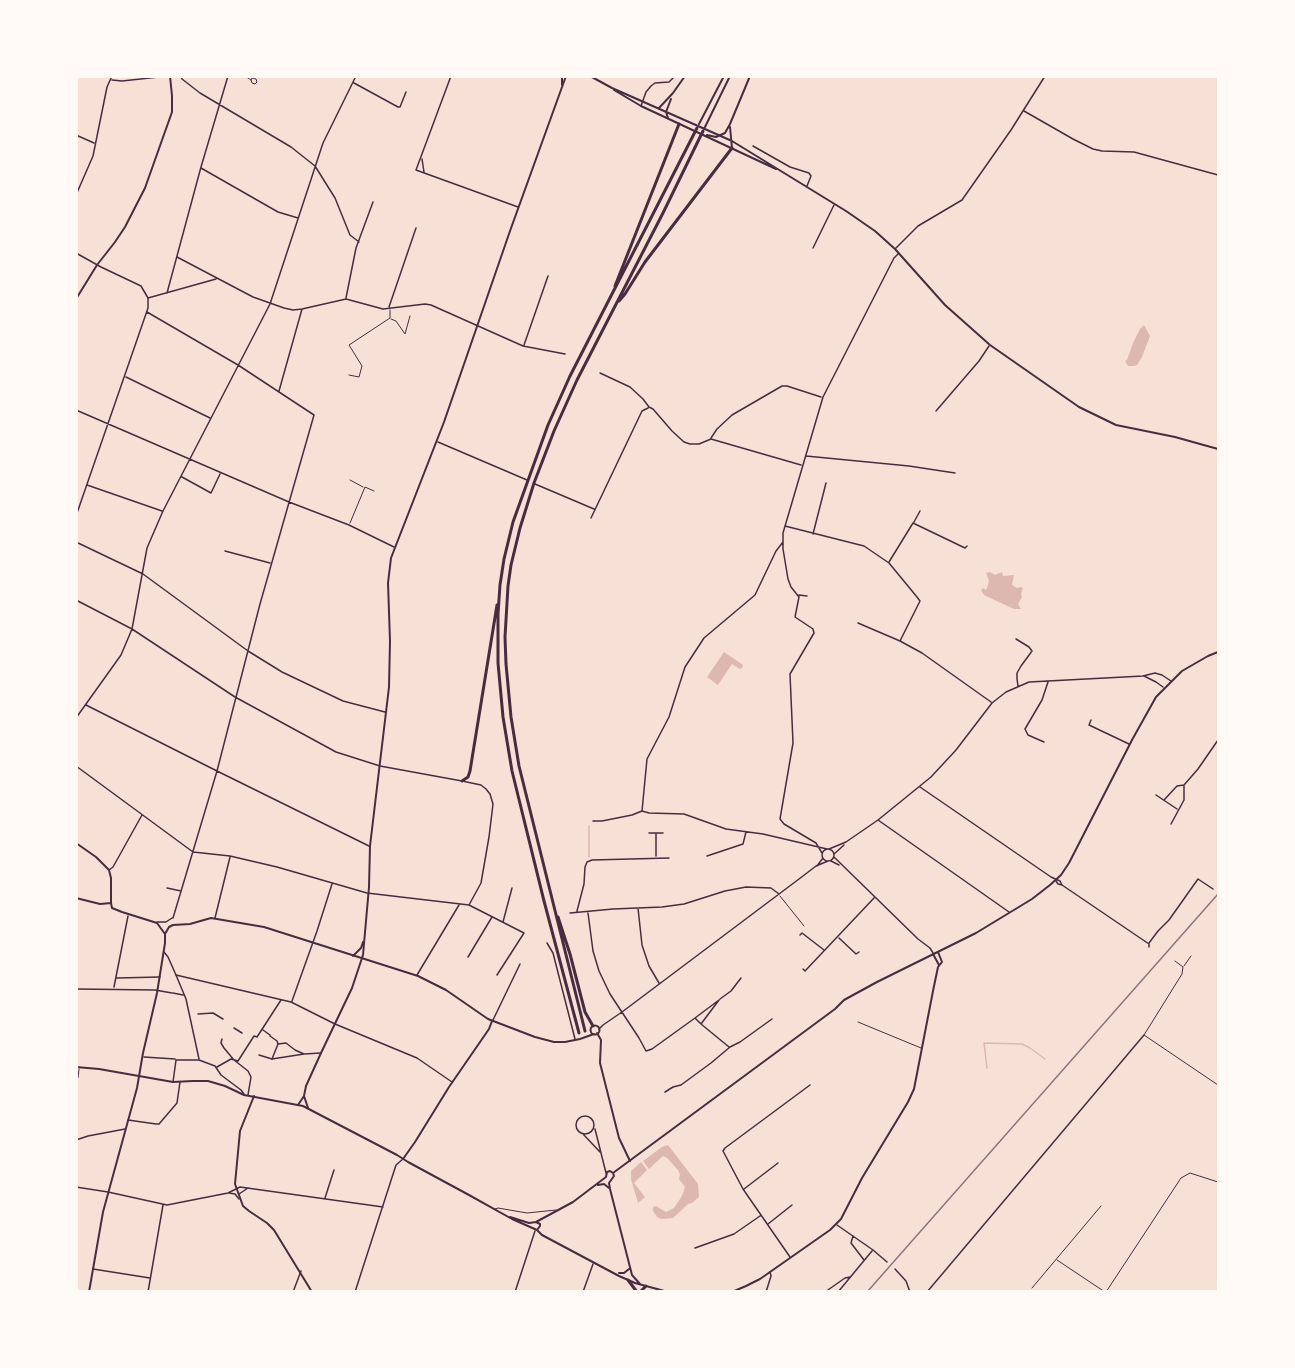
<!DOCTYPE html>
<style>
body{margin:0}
#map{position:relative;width:1295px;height:1368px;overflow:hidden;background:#f7e1d7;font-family:Lato,sans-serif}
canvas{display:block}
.frame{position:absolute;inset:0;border:78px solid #fffaf5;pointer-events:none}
</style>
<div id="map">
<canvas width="1295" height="1368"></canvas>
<div class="frame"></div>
</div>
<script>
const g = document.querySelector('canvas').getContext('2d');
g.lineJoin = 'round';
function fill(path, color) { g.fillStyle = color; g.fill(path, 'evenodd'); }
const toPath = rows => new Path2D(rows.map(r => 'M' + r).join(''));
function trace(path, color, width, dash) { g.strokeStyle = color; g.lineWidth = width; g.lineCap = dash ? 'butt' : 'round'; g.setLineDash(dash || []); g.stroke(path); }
fill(toPath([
 [1144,325,1150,336,1142,357,1137,365,1134,366,1128,366,1125,361,1127,360,1133,343,1140,329],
 [990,572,995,575,1002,572,1003,576,1014,575,1012,585,1017,588,1021,587,1023,588,1021,594,1022,597,1018,604,1021,609,1014,609,984,595,981,590,983,588,986,590,988,585,989,581,986,573],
 [724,652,743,665,742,668,740,669,732,664,718,685,707,677],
 [668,1145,698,1184,699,1197,692,1203,688,1204,673,1218,661,1219,657,1217,653,1211,653,1207,656,1206,666,1212,674,1208,682,1196,685,1187,679,1179,680,1175,678,1170,667,1158,663,1156,649,1169,643,1161,662,1147],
 [641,1162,647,1170,634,1183,645,1197,638,1203,631,1179,631,1171]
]), '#dcb8b0');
trace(toPath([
 [589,826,589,857],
 [987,1068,984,1043,1022,1044,1030,1048,1045,1059]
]), '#dcb8b0', 1.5);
trace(toPath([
 [245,76,251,80,252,83,255,84,257,82,256,79,252,78,251,80],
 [391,319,396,321,405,334,410,316],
 [349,375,359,377,362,366,349,345,390,318,390,310],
 [350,480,363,487],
 [350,523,365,487,374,491],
 [780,896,804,926],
 [1175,961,1183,967,1182,974,1144,1035,1218,1085],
 [1184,966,1191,956],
 [858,1022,921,1048],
 [76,1080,78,1078,79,1069],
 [495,1209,498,1208,527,1213,556,1210],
 [1057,1260,1105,1292],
 [1032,1288,1101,1206],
 [1106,1292,1181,1178,1190,1173,1218,1182]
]), '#4a2c40', 1);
trace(toPath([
 [176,975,186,999,199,1059],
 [173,993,183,995],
 [198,1014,213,1013,223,1019],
 [234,1028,242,1033],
 [263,1030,270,1035,270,1036,277,1041,278,1044],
 [222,1039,221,1043,224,1048,234,1060,248,1071,251,1077,248,1095],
 [259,1055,272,1059],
 [144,1057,175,1059],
 [217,1067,231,1059,238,1061,254,1036,257,1037,281,1000],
 [173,1082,176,1060,199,1060,215,1066,221,1075,241,1090,244,1094]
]), '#4a2c40', 1.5);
trace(toPath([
 [181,76,182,79,200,93,291,147,315,166,335,198,350,235,359,242],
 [451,76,416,170,518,207],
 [112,80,122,81,168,76],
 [354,83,398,107,400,107,406,92],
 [641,106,646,92,651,86,655,83,669,82,675,76],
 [1024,111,1073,139,1093,149,1102,151,1134,152,1218,175],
 [76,135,94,143],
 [753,146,790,167,809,173,811,176,807,186],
 [422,159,424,172],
 [201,168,278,212,298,218],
 [76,195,93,156,107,87,112,76],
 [813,248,834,205],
 [895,249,918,226,962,200,1011,130,1045,76],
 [76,253,101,267,141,286,148,298,148,308,76,516],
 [177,257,253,297,284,308,293,310,302,309,346,299,383,309,425,304,431,305,523,346,565,354],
 [167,293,201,167,228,76],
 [148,298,216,279],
 [346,298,356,248,373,202],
 [389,307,416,228],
 [147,312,238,365,314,415,260,604,217,771,173,918],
 [524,345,548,276],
 [600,373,630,387,643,399,649,407,653,409,672,431,684,442,690,444,699,444,711,439,801,465],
 [126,377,210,418],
 [279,391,302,309],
 [76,410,289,502,349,525,394,547],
 [936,411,979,361,989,346],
 [711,438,717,429,732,415,782,386,787,386,821,397],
 [438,442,527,480],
 [806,456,909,466,955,473],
 [182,477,211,493,220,474],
 [535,484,594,509],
 [87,485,162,511],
 [591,518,642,411,648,408],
 [914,522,920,511],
 [785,526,864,546,889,563,917,597,920,601,900,641],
 [813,534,826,483],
 [76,542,143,574,248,651,282,672,343,701,385,712],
 [225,551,270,563],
 [889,562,913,523,965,548,967,546],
 [799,595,807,596],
 [76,600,132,629,235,697,336,752,380,766,462,781,481,785,486,789,490,794,493,804,489,837,481,883,469,905],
 [858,623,900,641,922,653,991,702],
 [1016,639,1029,647,1032,651,1021,666,1017,673,1017,679,1018,686],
 [1144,676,1156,682,1163,687],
 [86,705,217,771,369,846],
 [76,718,121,655,132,629,147,548,163,511,270,304,323,143,356,76],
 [1091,720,1089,725,1129,744],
 [1044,742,1028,735,1025,729,1042,700,1048,682],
 [76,766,193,852,230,856,277,867,367,893,469,905,524,933,497,975],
 [920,787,1051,877,1060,881,1062,885],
 [1156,795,1177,809],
 [1164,800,1177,786,1184,785,1198,769,1218,740],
 [642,811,647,759,669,717,685,667,704,638,755,595,776,551,783,542],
 [878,820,1009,912],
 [593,821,602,821,632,815,642,811,649,813,684,814,726,829,763,834,827,849],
 [1171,824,1184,800,1184,786],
 [649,833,663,833],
 [656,833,656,856],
 '822 855a6 6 0 1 1 12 0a6 6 0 1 1-12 0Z',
 [829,849,846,842,878,820,931,777,956,750,992,703,1006,692,1029,682,1143,676,1155,673,1162,675,1171,681],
 [822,853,816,843,784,824,780,819,793,743,790,674,814,633,813,629,795,617,799,597,791,587,788,579,783,549,783,533,823,397,894,258,898,254],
 [834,854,844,845],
 [707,856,743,844,746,832],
 [834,857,918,939,930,948,933,953],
 [831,861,839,865],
 [817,866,823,858],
 [109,870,113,867,142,815],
 [1056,881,1058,884,1062,885,1149,944,1149,947],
 [167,888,181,891],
 [638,908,642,945,649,966,659,983],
 [577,911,584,884,585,867,587,862,592,860,669,858],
 [570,913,613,909,662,907,684,904,725,891,746,887,771,888,779,894],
 [588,913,593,951,599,971,610,994,639,1038,646,1051,652,1049,695,1018],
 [215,918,230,857],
 [157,922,166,922,172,918],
 [503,922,512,888],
 [800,935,802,933,824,950],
 [839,938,856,954,859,952],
 [547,943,553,953,575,1039],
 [1149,943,1158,931,1169,920,1198,879,1213,889],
 [164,952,168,957,176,975,291,1002,335,1024,417,1058,452,1082],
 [468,957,492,917],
 [803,969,805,971,874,898],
 [417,975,459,905],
 [117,978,160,977],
 [114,987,128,916],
 [76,989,155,990,172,993],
 [720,999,731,991,741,978],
 [292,1001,317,931,332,884],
 [493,1020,520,964],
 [701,1024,719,1000,695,1018,701,1024,729,1047],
 [599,1029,603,1025,622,1012,803,876,816,866,828,861],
 [304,1054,295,1050,286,1043,278,1044,272,1059,304,1054,321,1053],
 [665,1092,673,1087,681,1085,711,1063,730,1047,740,1042,772,1019],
 '576 1125a9 9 0 1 1 18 0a9 9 0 1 1-18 0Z',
 [128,1120,156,1124,159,1124,177,1103,180,1082],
 [595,1129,606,1173],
 [583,1134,600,1152],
 [76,1140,88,1136,125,1129],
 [76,1187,108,1192,167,1205,228,1193,240,1187,383,1207],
 [744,1189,778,1163],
 [229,1193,235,1194,239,1199],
 [239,1194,248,1188],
 [325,1198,334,1170],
 [768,1224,792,1205],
 [837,1225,873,1250,887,1262],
 [853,1236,851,1243,864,1260],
 [695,1248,734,1234,760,1216],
 [790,1257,743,1189,723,1151,725,1148,810,1085],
 [93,1269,150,1278],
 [895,1269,906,1281,910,1292],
 [148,1292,163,1205],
 [293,1292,301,1271],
 [355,1292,396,1165,403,1159],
 [515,1292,535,1231],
 [583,1292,593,1264],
 [766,1292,771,1276,770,1272],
 [825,1292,845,1278,850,1277],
 [838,1292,872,1251],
 [927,1292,1144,1035]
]), '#4a2c40', 1.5);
trace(toPath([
 [562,76,562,85],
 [76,299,97,265,115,242,125,227,145,188,172,112,172,96,170,76],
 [76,843,96,857,109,870,111,878,111,903],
 [76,898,100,904,111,903],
 [165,934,169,927,173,925,190,924,211,918,264,927,418,976,446,990,488,1019,535,1037,554,1042,565,1042,580,1039,594,1034],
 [353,956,361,948,363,942],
 '590.5 1030a4.5 4.5 0 1 1 9 0a4.5 4.5 0 1 1-9 0Z',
 [597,1033,601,1040,600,1063,619,1138,630,1161],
 [254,1096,240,1131,235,1184,243,1206,249,1211,267,1223,274,1230,312,1292],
 [304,1096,308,1108],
 [298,1105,304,1096,306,1086,321,1053,352,988,363,955,369,887,370,846,389,687,390,641,388,583,391,558,444,422,510,231,566,76],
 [403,1159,415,1142,449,1087,489,1029,492,1021],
 [89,1292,103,1212,137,1088,143,1053,157,993,165,943,165,934,157,923,122,912,112,908,111,903]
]), '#4a2c40', 2);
trace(toPath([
 [933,954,939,965],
 [76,1067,99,1069,173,1082,193,1081,208,1081,225,1086,244,1095,303,1106,397,1155,408,1162,469,1195,512,1219,537,1230,542,1235,619,1276,635,1283,668,1292],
 [606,1177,607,1172,610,1171,613,1173],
 [598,1185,604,1184,609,1188],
 [510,1217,529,1223,536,1222,573,1202,606,1177],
 [536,1222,540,1224,540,1226,537,1230],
 [619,1273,624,1273,629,1269],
 [640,1284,632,1275,610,1189,609,1183,614,1176,613,1173,835,1009,844,1000,877,982,976,933,1032,899,1050,885,1061,875,1069,863,1132,740,1156,697,1182,671,1208,656,1218,652],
 [732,1292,746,1286,760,1279,830,1230,841,1219,862,1178,908,1102,914,1089,933,991,938,967,942,962,938,952]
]), '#4a2c40', 2);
trace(toPath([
 [590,76,612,88,732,141,846,211,875,231,895,249,945,305,990,345,1079,407,1116,425,1175,437,1218,449],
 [614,90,641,106,776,169],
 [659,108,673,93,685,76],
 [668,118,666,112,671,99],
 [699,124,724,76],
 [730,127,732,148],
 [704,129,730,76],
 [707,135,716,137,725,133,730,124,750,76]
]), '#4a2c40', 2);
trace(toPath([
 [615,286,679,124],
 [619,301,625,294,645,262,732,148],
 [462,781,468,777,470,771,497,605],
 [558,917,570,954,585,1012,593,1026],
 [585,1031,519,766,511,717,506,664,505,637,508,586,511,565,520,528,534,483,554,431,577,380,663,213,703,131],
 [579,1033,544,901,512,771,503,717,498,663,498,614,500,585,504,559,513,522,548,425,570,376,697,128],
 [628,1280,637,1292],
 [640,1292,646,1286]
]), '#4a2c40', 3);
trace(toPath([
 [867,1292,1218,894]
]), '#8f747c', 1.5);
</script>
